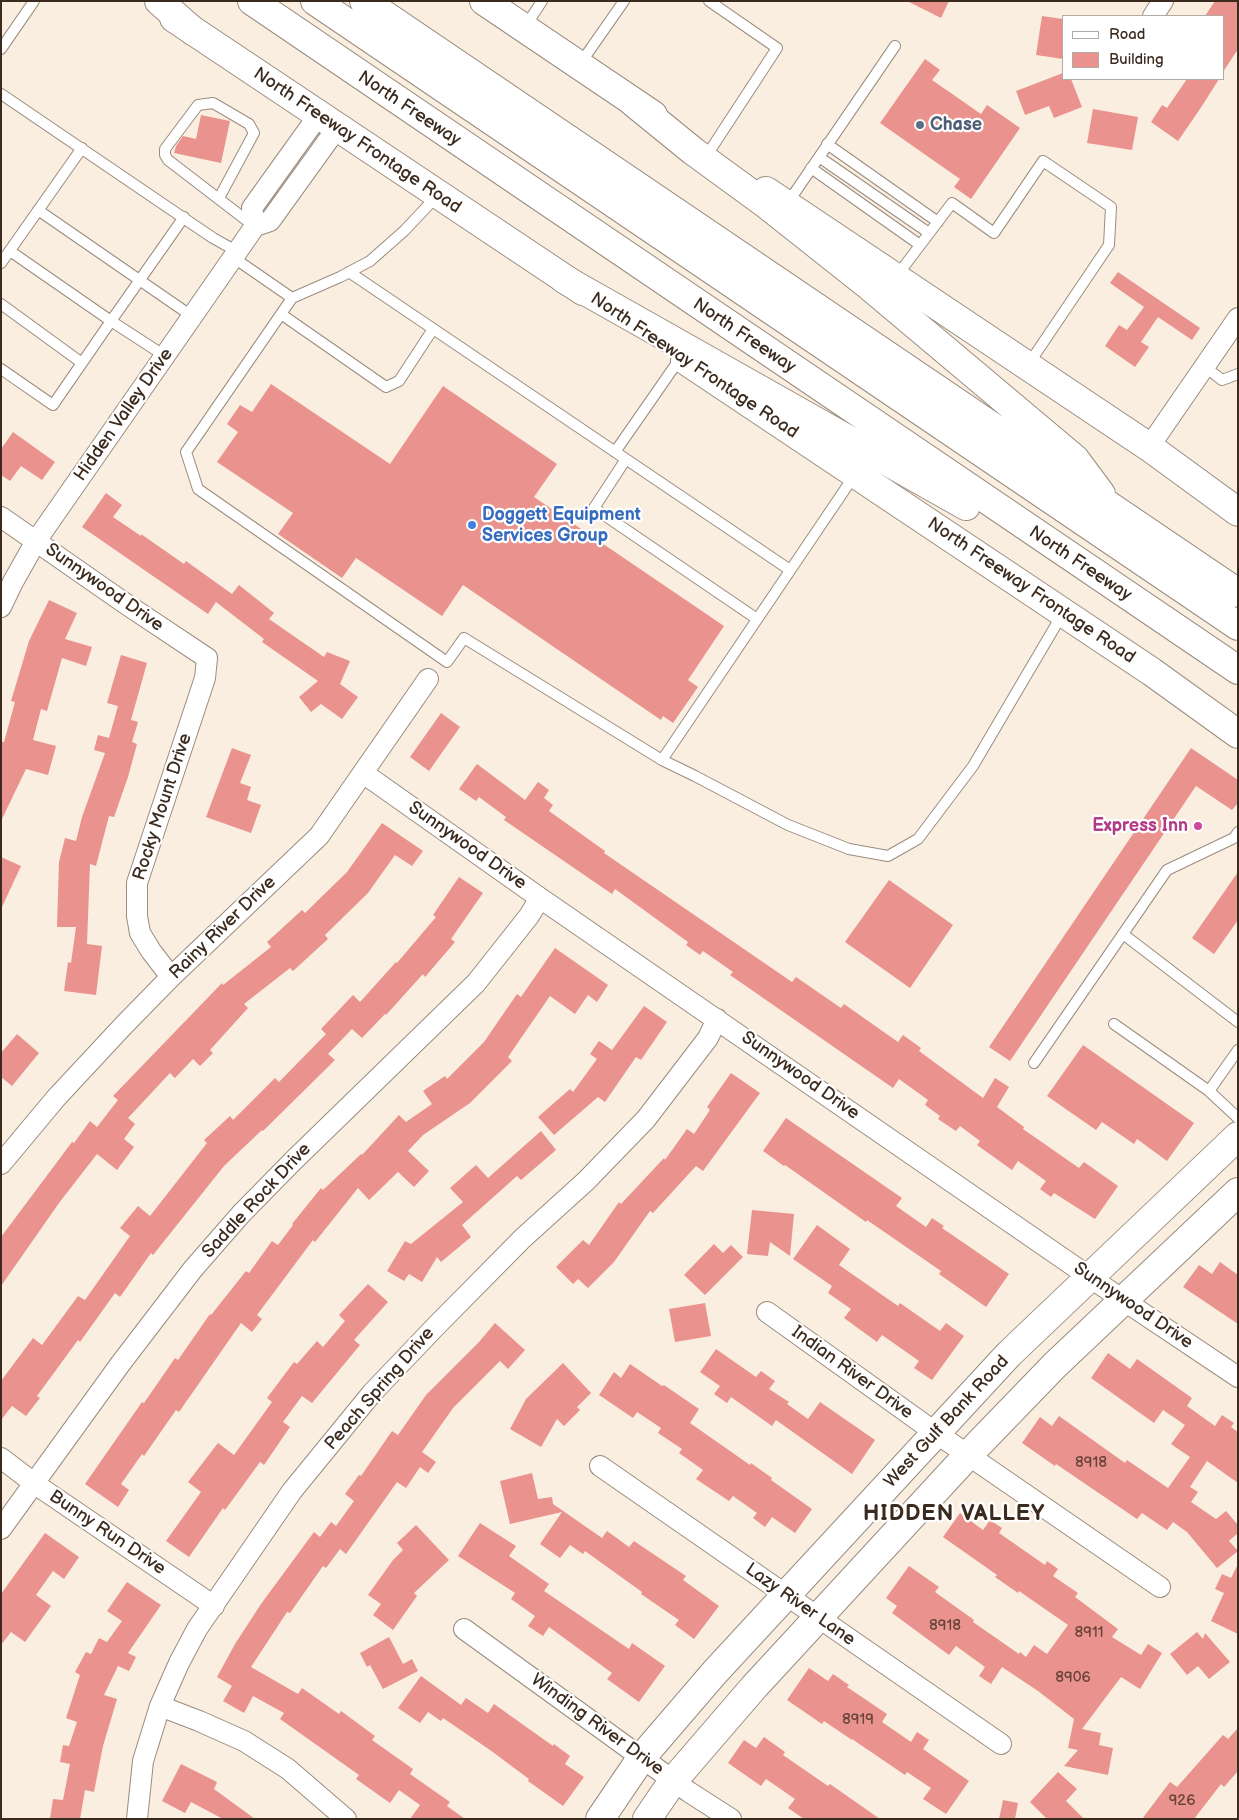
<!DOCTYPE html>
<style>
body{margin:0}
#map{position:relative;width:1239px;height:1820px;overflow:hidden;background:#faeee0;font-family:"Balsamiq Sans",sans-serif}
canvas{display:block}
.frame{position:absolute;inset:0;border:2px solid #3b2a1e;pointer-events:none}
.legend{position:absolute;left:1062px;top:15px;width:162px;height:65px;box-sizing:border-box;background:#fff;border:1px solid #b1aaa5;margin:0;padding:6px 9px;list-style:none;font-size:15px;color:#3b2a1e}
.legend li{display:flex;align-items:center;gap:10px;height:25px}
.legend b{width:25px;border:1px solid #b1aaa5}
</style>
<div id="map">
<canvas width="1239" height="1820"></canvas>
<div class="frame"></div>
<ul class="legend">
<li><b style="height:6px;background:#fff"></b>Road</li>
<li><b style="height:14px;background:#ea928d"></b>Building</li>
</ul>
</div>
<script>
const g = document.querySelector('canvas').getContext('2d');
g.lineJoin = 'round';
function fill(path, color) { g.fillStyle = color; g.fill(path, 'evenodd'); }
const toPath = rows => new Path2D(rows.map(r => 'M' + r).join(''));
function trace(path, color, width, dash) { g.strokeStyle = color; g.lineWidth = width; g.lineCap = dash ? 'butt' : 'round'; g.setLineDash(dash || []); g.stroke(path); }
function label(font, color, halo, rows, align = 'center') {
  g.font = font + ' "Balsamiq Sans",sans-serif'; g.lineWidth = 4.5; g.setLineDash([]); g.textBaseline = 'middle'; g.strokeStyle = halo; g.fillStyle = color; for (const [text, x, y, turn = 0] of rows) {
    g.save(); g.translate(x, y); g.rotate((+turn || 0) * Math.PI / 180); g.textAlign = isNaN(turn) ? turn : align; if (halo) g.strokeText(text, 0, 0); g.fillText(text, 0, 0); g.restore();
  }
}
fill(toPath([
 [907,1,949,1,941,18],
 [1215,1,1238,1,1238,49,1223,72,1223,16,1205,16],
 [1042,16,1063,19,1063,59,1036,55],
 [925,59,940,70,932,80,981,114,987,105,1020,128,971,199,954,187,960,179,880,123],
 [1063,73,1063,79,1071,79,1082,107,1054,118,1049,106,1025,115,1016,91],
 [1187,79,1219,79,1202,106,1178,141,1151,122,1162,105,1167,108],
 [1093,109,1138,117,1132,150,1087,143],
 [201,115,230,121,221,163,174,153,176,146,183,136,196,139],
 [1118,272,1200,328,1192,340,1158,317,1141,342,1149,347,1135,367,1105,346,1119,325,1127,330,1144,307,1110,283],
 [271,384,390,464,443,386,557,464,534,497,724,626,688,680,698,687,673,723,663,716,661,720,463,585,442,616,356,558,342,578,278,534,293,513,217,462,238,432,227,424,240,405,252,412],
 [13,432,55,462,42,480,21,466,10,481,1,475,1,449],
 [106,493,122,505,113,517,141,536,141,534,184,564,186,561,232,594,239,585,274,613,269,619,324,657,327,652,350,661,340,684,358,697,342,719,321,704,311,712,299,697,318,681,262,642,264,639,216,602,208,614,82,527],
 [49,600,77,613,65,639,92,647,86,666,62,658,47,711,41,709,33,740,56,746,48,775,26,769,1,821,1,742,4,742,15,702,11,701,29,641],
 [121,655,147,663,131,720,138,722,132,742,137,744,128,777,114,817,109,816,96,866,90,864,87,944,102,946,96,995,64,991,68,962,71,963,76,927,57,927,59,862,65,838,76,841,82,817,105,753,94,750,98,735,109,738,118,706,107,703],
 [441,713,460,727,429,771,410,757],
 [232,748,251,755,240,783,251,787,247,800,261,805,251,833,206,817],
 [1191,748,1238,780,1238,803,1232,810,1196,786,1010,1061,989,1047],
 [477,764,525,800,538,782,549,790,544,798,553,805,549,811,605,851,604,853,792,982,796,977,841,1008,844,1004,898,1042,903,1035,921,1048,919,1051,983,1098,995,1078,1009,1087,997,1107,1024,1127,1023,1129,1079,1168,1084,1162,1118,1186,1095,1219,1054,1193,1051,1197,1040,1189,1046,1181,1018,1161,1012,1170,977,1145,980,1141,960,1126,956,1131,938,1119,940,1116,925,1105,928,1100,899,1079,893,1088,730,975,733,972,703,951,700,955,686,945,688,942,615,889,612,894,504,820,506,817,479,797,476,801,459,789],
 [382,823,423,851,412,866,395,855,368,893,325,935,328,939,293,971,290,968,244,1004,248,1008,210,1050,213,1053,200,1066,193,1059,175,1078,170,1073,128,1118,135,1124,124,1139,134,1147,117,1170,97,1154,59,1203,1,1286,1,1237,72,1142,74,1143,90,1121,97,1127,118,1100,113,1096,222,983,223,985,271,947,267,942,302,910,305,913,347,872],
 [1,857,21,866,1,909],
 [1238,872,1238,920,1214,954,1192,938],
 [459,877,483,893,451,939,455,942,425,977,423,974,386,1015,385,1014,362,1038,352,1029,328,1054,335,1060,263,1131,262,1130,224,1166,153,1255,151,1253,120,1297,115,1293,80,1342,78,1340,37,1396,40,1398,26,1416,12,1406,1,1420,1,1381,33,1338,42,1345,78,1296,85,1300,130,1236,120,1228,138,1206,150,1216,207,1143,204,1140,230,1116,233,1120,275,1078,279,1082,326,1034,321,1029,353,995,360,1002,396,962,397,963,436,917,433,915],
 [889,880,953,925,910,988,845,942],
 [555,948,608,985,597,1002,588,995,575,1014,550,996,508,1057,512,1061,470,1103,423,1135,408,1151,429,1171,414,1187,398,1172,369,1200,358,1188,315,1242,313,1240,257,1315,262,1319,252,1332,241,1323,179,1412,176,1410,144,1456,142,1454,121,1484,129,1490,118,1507,85,1484,142,1402,144,1403,175,1358,178,1360,210,1314,211,1315,246,1271,249,1273,272,1241,278,1245,293,1225,292,1224,321,1188,323,1190,361,1154,362,1155,399,1115,406,1122,432,1104,423,1091,445,1076,447,1079,484,1042,517,994,521,997],
 [644,1006,667,1022,641,1060,636,1057,605,1102,598,1097,554,1135,538,1117,570,1089,573,1092,597,1059,590,1054,599,1041,612,1050],
 [17,1034,39,1053,12,1086,1,1077,1,1053],
 [1083,1045,1194,1123,1167,1161,1137,1139,1134,1144,1102,1122,1096,1130,1047,1096],
 [731,1073,760,1093,703,1171,696,1166,653,1213,650,1211,614,1262,588,1288,578,1279,573,1284,556,1267,583,1240,589,1245,619,1202,621,1204,664,1158,665,1160,687,1129,694,1134,710,1110,707,1107],
 [786,1118,902,1198,896,1206,926,1227,932,1218,944,1226,942,1228,1009,1274,986,1307,939,1274,941,1271,867,1220,866,1222,785,1165,784,1166,763,1151],
 [541,1131,556,1150,521,1180,517,1176,462,1225,471,1237,441,1262,437,1257,422,1282,409,1274,404,1281,387,1271,405,1241,411,1244,463,1202,450,1188,476,1165,488,1178],
 [752,1210,794,1214,790,1256,770,1242,768,1256,747,1254],
 [817,1225,850,1249,839,1265,898,1306,900,1303,940,1331,946,1323,964,1336,932,1380,914,1368,919,1361,882,1335,877,1342,844,1318,851,1309,828,1293,832,1286,793,1259],
 [714,1244,723,1253,731,1245,743,1257,705,1295,684,1275],
 [1220,1262,1238,1275,1238,1324,1183,1287,1199,1265,1212,1274],
 [368,1284,388,1302,354,1340,360,1345,312,1403,302,1396,283,1422,290,1427,264,1465,260,1462,225,1510,223,1508,189,1557,166,1541,201,1492,188,1482,218,1443,234,1455,272,1402,267,1398,294,1362,297,1364,317,1341,323,1347,345,1321,339,1315],
 [705,1303,711,1336,675,1342,669,1309],
 [495,1323,525,1350,508,1369,500,1361,453,1408,422,1452,436,1462,428,1473,420,1467,406,1488,397,1482,346,1554,340,1549,326,1568,323,1566,290,1613,287,1612,251,1667,298,1694,302,1688,339,1714,341,1711,375,1736,372,1740,413,1769,410,1774,450,1802,447,1806,465,1819,410,1819,420,1805,399,1790,390,1803,356,1779,359,1775,280,1719,284,1713,253,1696,244,1713,223,1701,232,1686,217,1677,235,1644,261,1604,314,1532,320,1537,331,1522,336,1526,354,1501,345,1494,359,1475,361,1476,392,1431,398,1435,426,1395,479,1342],
 [716,1349,756,1377,761,1371,775,1381,769,1389,789,1402,787,1404,808,1419,820,1402,875,1440,852,1474,776,1420,772,1426,731,1397,727,1403,714,1394,720,1386,700,1372],
 [1108,1353,1130,1369,1137,1359,1192,1398,1187,1406,1215,1426,1222,1415,1234,1423,1231,1427,1238,1432,1238,1483,1207,1461,1190,1487,1198,1492,1191,1502,1216,1519,1226,1511,1238,1525,1238,1533,1229,1541,1238,1551,1217,1568,1187,1532,1173,1522,1167,1530,1142,1513,1137,1519,1056,1464,1055,1466,1022,1443,1040,1417,1052,1426,1059,1416,1125,1463,1127,1460,1168,1488,1190,1457,1171,1444,1185,1425,1163,1410,1154,1423,1091,1378],
 [563,1363,591,1393,577,1407,580,1410,564,1426,557,1419,541,1447,510,1429,526,1399],
 [630,1364,662,1386,664,1385,699,1409,690,1423,750,1465,751,1463,772,1478,771,1480,812,1509,795,1533,772,1517,765,1527,753,1518,757,1513,733,1496,729,1501,696,1479,703,1470,679,1453,682,1449,658,1433,661,1428,637,1412,633,1418,599,1395,614,1372,621,1378],
 [532,1473,538,1499,552,1497,553,1504,602,1538,607,1531,629,1547,634,1541,686,1576,683,1580,719,1606,694,1639,675,1625,679,1620,641,1594,642,1592,585,1551,583,1554,570,1545,560,1558,540,1544,562,1512,510,1524,500,1481],
 [960,1513,983,1530,990,1520,1002,1528,999,1533,1045,1565,1047,1561,1058,1569,1053,1576,1078,1593,1075,1597,1118,1629,1112,1637,1141,1655,1148,1644,1162,1653,1140,1689,1121,1677,1082,1729,1101,1733,1099,1745,1113,1748,1108,1775,1064,1766,1078,1750,1068,1748,1074,1719,1038,1691,1002,1667,991,1684,979,1676,985,1667,956,1646,949,1655,892,1613,897,1606,886,1598,909,1566,939,1587,935,1592,974,1620,973,1622,1019,1654,1020,1652,1026,1657,1034,1645,1047,1654,1068,1625,1019,1591,1018,1593,995,1577,997,1575,943,1537],
 [480,1523,516,1546,509,1556,549,1584,544,1591,629,1649,632,1643,665,1666,639,1702,607,1679,612,1673,549,1627,543,1636,528,1626,535,1616,511,1599,515,1593,458,1556],
 [416,1525,449,1560,414,1593,417,1596,393,1630,373,1615,381,1604,368,1595,393,1560,403,1550,397,1543],
 [45,1533,79,1557,64,1579,53,1571,36,1595,51,1606,25,1642,11,1632,1,1645,1,1594],
 [1238,1564,1238,1634,1211,1621,1224,1593,1215,1589,1222,1574,1231,1578],
 [127,1582,161,1605,128,1653,136,1657,129,1671,118,1666,104,1695,117,1699,103,1746,94,1792,85,1790,80,1819,50,1819,53,1799,63,1800,70,1764,60,1762,63,1745,69,1746,77,1722,66,1718,80,1675,75,1672,86,1652,91,1654,99,1638,107,1642,122,1621,107,1611],
 [1197,1632,1203,1639,1205,1633,1230,1662,1209,1679,1198,1666,1187,1675,1170,1654],
 [389,1637,403,1664,412,1659,418,1671,383,1689,370,1665,367,1667,360,1653],
 [809,1668,828,1681,833,1674,849,1685,847,1687,887,1714,882,1722,911,1742,917,1732,929,1740,923,1749,969,1781,946,1814,923,1799,931,1788,907,1772,905,1775,852,1739,852,1740,824,1721,822,1724,787,1700],
 [421,1676,461,1705,466,1698,488,1713,494,1704,553,1746,554,1744,570,1756,565,1764,584,1777,563,1806,528,1781,529,1779,490,1750,443,1718,441,1721,428,1712,420,1723,398,1708],
 [1238,1728,1238,1771,1224,1787,1221,1784,1194,1819,1142,1819,1170,1782,1177,1787,1223,1735,1228,1739],
 [764,1737,785,1752,783,1755,828,1786,830,1784,880,1819,804,1819,788,1808,795,1799,766,1779,761,1786,728,1763,744,1740,756,1748],
 [181,1764,217,1782,214,1789,255,1819,223,1819,191,1802,185,1813,162,1801],
 [1058,1772,1077,1789,1066,1801,1084,1819,1047,1819,1030,1802],
 [1003,1800,1018,1803,1015,1819,999,1819]
]), '#ea928d');
const service = toPath([
 [525,27,542,1],
 [1,49,34,1],
 [580,64,624,1],
 [1,94,213,238,238,252],
 [827,144,938,222],
 [709,152,777,48,709,1],
 [819,157,929,233],
 [811,168,920,245],
 [437,196,404,231,370,261,340,277,292,298,186,452,198,489,447,662,464,638,662,760,854,476],
 [219,198,254,133,249,124,213,103,198,105,165,149,165,155,168,160,254,226],
 [787,204,895,46],
 [38,210,193,317],
 [10,251,111,321,184,217],
 [234,258,292,298],
 [1,263,82,148],
 [349,272,790,570],
 [896,277,952,203,994,233,1043,161,1111,207,1109,245,1028,365],
 [1,304,82,363],
 [281,314,386,387,399,381,433,329],
 [1204,366,1222,380,1238,374],
 [1,369,53,405,111,321,165,356],
 [615,452,681,357],
 [626,459,594,508,757,619],
 [662,760,695,776,788,825,849,849,888,856,918,839,973,766,1063,613],
 [1123,934,1238,1022],
 [1114,1024,1209,1091,1238,1118],
 [1034,1063,1167,870,1234,838,1238,832],
 [1209,1091,1238,1050]
]);
const minor = toPath([
 [1153,16,1163,1],
 [255,226,252,208,318,116],
 [1149,447,1238,318],
 [1,517,126,604,207,658,205,678,137,883,137,916,140,933,151,951,171,977],
 [1,607,13,582,36,541,255,226,270,221,337,128],
 [363,773,540,898,1123,1300,1238,1377],
 [1,1164,56,1098,124,1025,171,977,319,836,428,679],
 [767,1312,936,1433,1160,1587],
 [1,1458,35,1484,214,1606],
 [600,1466,1001,1744],
 [1,1529,121,1363,193,1269,241,1214,293,1161,476,983,529,916,540,898],
 [464,1629,689,1792,731,1819],
 [160,1706,199,1721,244,1741,288,1769,346,1819],
 [137,1819,143,1761,160,1706,179,1663,197,1629,292,1491,372,1393,437,1325,523,1238,586,1181,646,1119,708,1038,717,1019]
]);
const secondary = toPath([
 [484,1,653,115],
 [174,18,583,291],
 [766,191,1149,447,1238,512],
 [685,360,1152,672,1238,734],
 [600,1819,642,1757,715,1672,1009,1354,1238,1136],
 [647,1819,673,1781,754,1687,968,1455,1055,1365,1238,1192]
]);
const motorway = toPath([
 [159,1,193,31],
 [252,1,1238,670],
 [315,1,1238,626],
 [364,1,1238,593],
 [634,103,693,151,767,205,868,285,1075,459,1101,494],
 [564,279,966,506]
]);
trace(service, '#9a8c7f', 12);
trace(minor, '#9a8c7f', 22);
trace(secondary, '#9a8c7f', 30);
trace(motorway, '#9a8c7f', 30);
trace(service, '#fff', 10);
trace(minor, '#fff', 20);
trace(secondary, '#fff', 28);
trace(motorway, '#fff', 28);
for (const [x, y, r, color] of [
 [920,125,5,"#5c6f8a"],
 [472,525,5,"#3f7fe0"],
 [1198,826,5,"#d1479c"]
]) { const dot = new Path2D(); dot.arc(x, y, r, 0, 2 * Math.PI); g.fillStyle = color; g.fill(dot); trace(dot, '#fff', 2); }
label('15px', '#67443a', null, [
 ["8918",1091,1463],
 ["8918",945,1626],
 ["8911",1089,1633],
 ["8906",1073,1678],
 ["8919",858,1720],
 ["926",1182,1801]
]);
label('18px', '#3b2a1e', '#fff', [
 ["North Freeway",409,109,34],
 ["North Freeway Frontage Road",357,141,34],
 ["North Freeway",744,336,34],
 ["North Freeway Frontage Road",694,366,34],
 ["Hidden Valley Drive",124,415,-55],
 ["North Freeway",1080,564,34],
 ["Sunnywood Drive",104,588,35],
 ["North Freeway Frontage Road",1031,591,34],
 ["Rocky Mount Drive",163,807,-72],
 ["Sunnywood Drive",467,846,35],
 ["Rainy River Drive",223,928,-44],
 ["Sunnywood Drive",800,1076,35],
 ["Saddle Rock Drive",257,1201,-47],
 ["Sunnywood Drive",1133,1306,34],
 ["Indian River Drive",852,1373,36],
 ["Peach Spring Drive",380,1389,-49],
 ["West Gulf Bank Road",947,1422,-47],
 ["Bunny Run Drive",107,1533,34],
 ["Lazy River Lane",800,1605,35],
 ["Winding River Drive",597,1725,36]
]);
label('bold 18px', '#4e5e75', '#fff', [
 ["Chase",930,125]
], 'left');
label('bold 18px', '#366cbe', '#fff', [
 ["Doggett Equipment",482,515],
 ["Services Group",482,536]
], 'left');
label('bold 18px', '#b23c85', '#fff', [
 ["Express Inn",1188,826]
], 'right');
g.letterSpacing = '1px';
label('bold 22px', '#3b2a1e', '#fff', [
 ["HIDDEN VALLEY",954,1514]
]);
g.letterSpacing = '0px';
</script>
